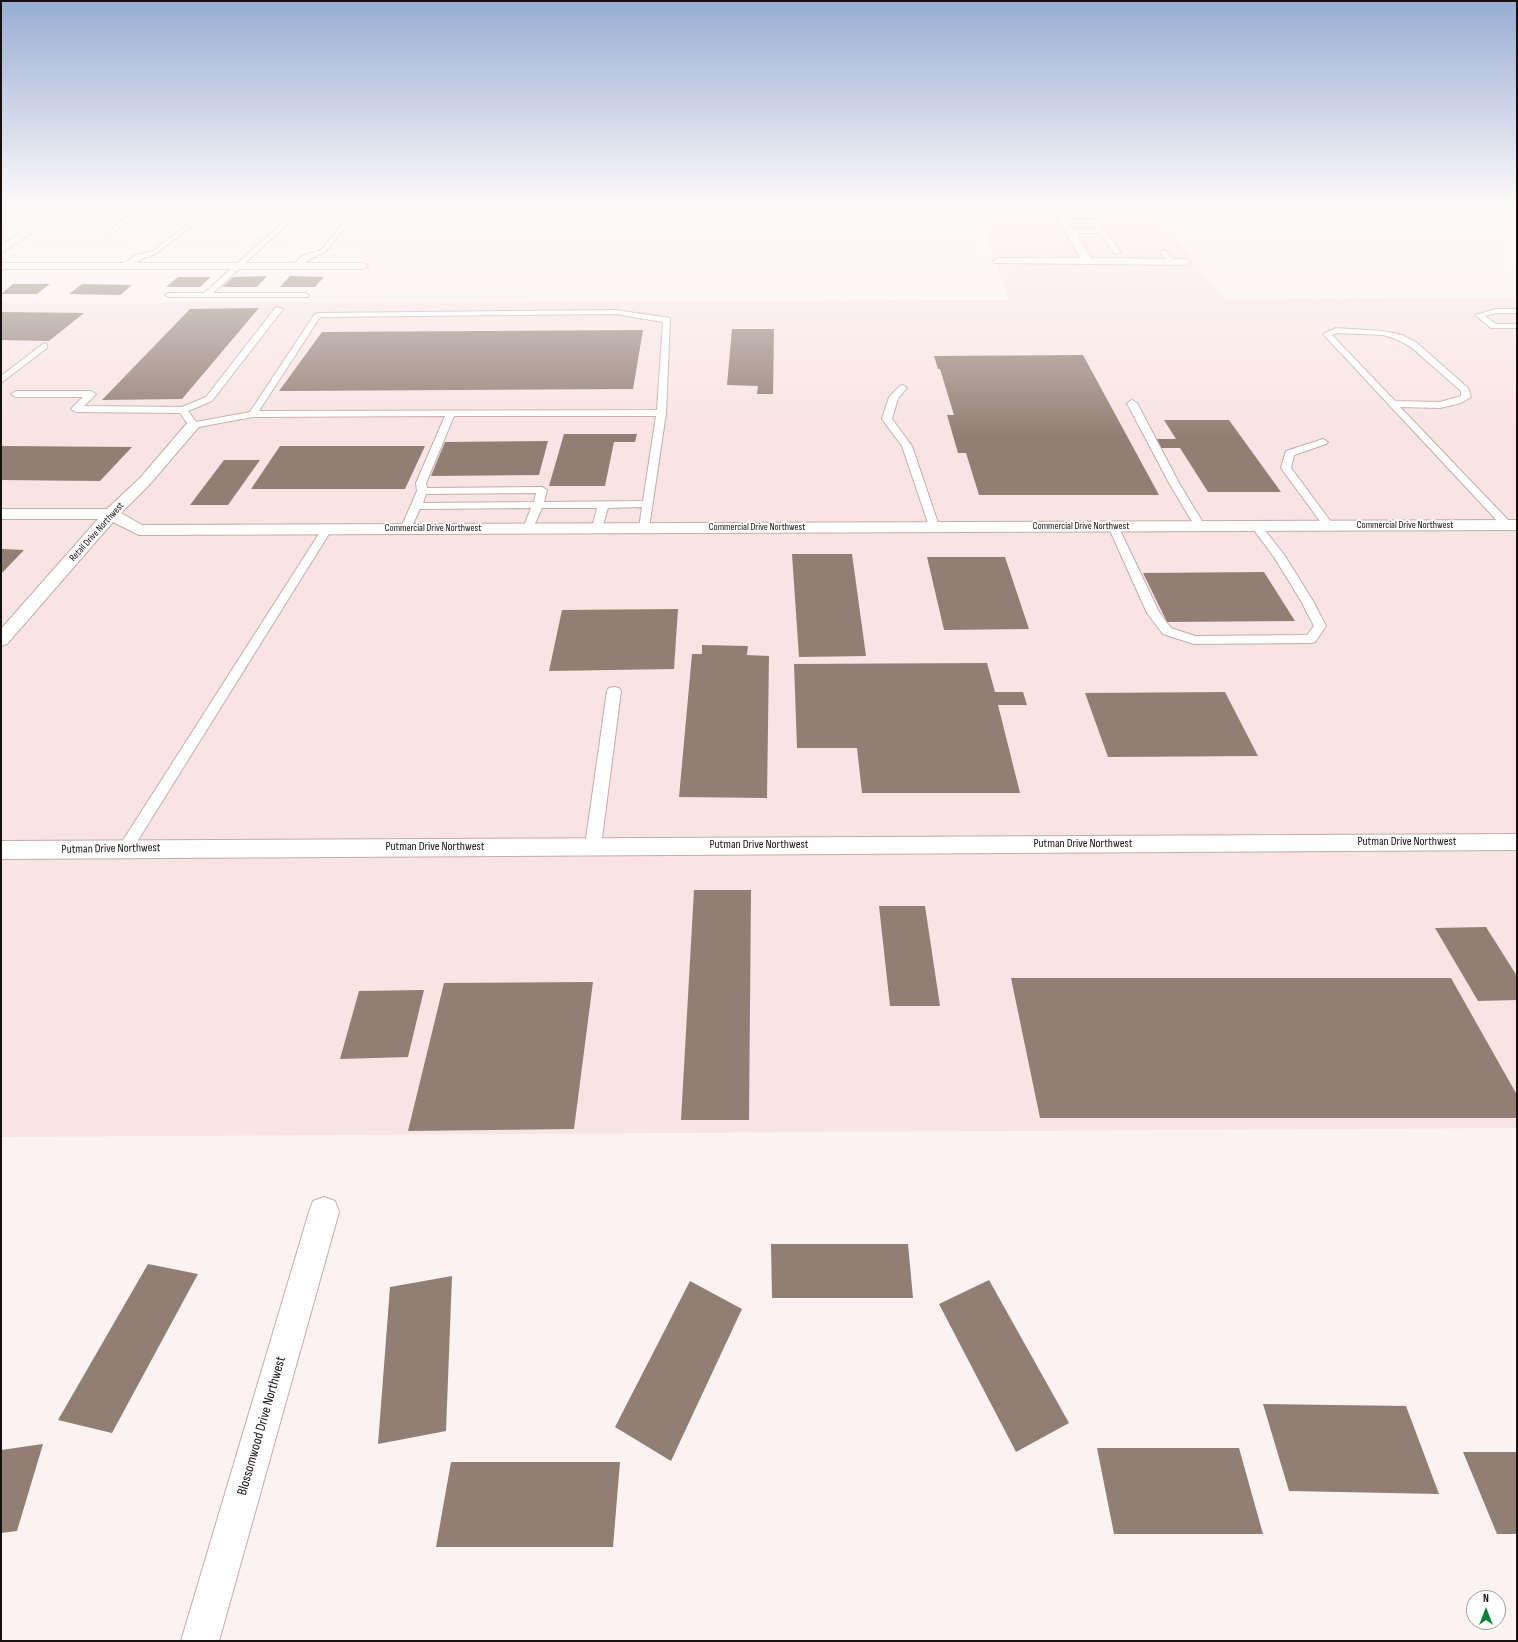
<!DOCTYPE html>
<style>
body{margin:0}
#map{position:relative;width:1518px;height:1642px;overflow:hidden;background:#fcf2f1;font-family:"Sofia Sans Condensed",sans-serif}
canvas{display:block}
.frame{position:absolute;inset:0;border:2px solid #170f0e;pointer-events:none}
.north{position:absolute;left:1466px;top:1590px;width:40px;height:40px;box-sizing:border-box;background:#fff;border:1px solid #a29f9f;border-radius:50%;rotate:0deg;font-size:11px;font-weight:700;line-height:16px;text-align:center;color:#170f0e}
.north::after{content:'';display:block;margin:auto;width:14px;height:18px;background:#0d7f36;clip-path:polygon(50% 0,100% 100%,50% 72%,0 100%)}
</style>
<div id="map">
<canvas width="1518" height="1642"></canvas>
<div class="frame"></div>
<div class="north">N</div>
</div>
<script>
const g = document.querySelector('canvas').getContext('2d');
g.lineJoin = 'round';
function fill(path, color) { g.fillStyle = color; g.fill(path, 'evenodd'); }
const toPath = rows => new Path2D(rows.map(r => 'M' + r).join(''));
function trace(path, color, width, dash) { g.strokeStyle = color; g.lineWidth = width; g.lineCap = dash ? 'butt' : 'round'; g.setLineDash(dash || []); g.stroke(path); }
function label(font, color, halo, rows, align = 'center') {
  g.font = font + ' "Sofia Sans Condensed",sans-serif'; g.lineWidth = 4; g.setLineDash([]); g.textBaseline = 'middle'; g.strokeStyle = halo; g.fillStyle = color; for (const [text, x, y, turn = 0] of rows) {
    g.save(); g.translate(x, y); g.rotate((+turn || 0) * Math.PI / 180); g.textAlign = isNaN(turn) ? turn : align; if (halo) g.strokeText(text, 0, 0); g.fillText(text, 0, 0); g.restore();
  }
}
fill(toPath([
 [978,207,1150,207,1225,299,1517,298,1517,1128,1,1137,1,303,1009,300]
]), '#f8e4e2');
fill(toPath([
 [267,276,257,287,222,287,233,277],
 [290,276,324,277,315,287,280,287],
 [178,277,211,277,200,287,166,287],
 [13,284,50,284,37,294,1,294],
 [82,284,132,285,120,295,69,294],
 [259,308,182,399,102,400,190,309],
 [1,312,84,313,49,341,1,340],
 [732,329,774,329,773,394,757,394,758,386,727,385],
 [643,330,633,389,279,391,322,332],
 [1083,355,1159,495,979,495,966,453,958,453,947,415,954,415,940,369,938,369,934,356],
 [1164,420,1229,420,1281,492,1208,492,1180,448,1160,448,1155,439,1176,439],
 [564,434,637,434,635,442,614,442,605,486,549,486],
 [548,441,539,475,431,476,445,442],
 [1,446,132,447,100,481,1,480],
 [280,446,425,446,405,489,251,489],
 [224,460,260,460,228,505,190,505],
 [1,549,24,550,1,574],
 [792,554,852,554,866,656,799,657],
 [927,557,1005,557,1029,629,944,630],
 [1264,572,1295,621,1167,622,1143,573],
 [678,609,674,669,549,671,562,610],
 [702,645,748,646,747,655,769,656,767,798,679,797,692,654,702,654],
 [987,663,995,692,1023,692,1027,705,998,705,1020,793,862,793,857,748,797,748,794,664],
 [1225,692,1258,756,1108,757,1085,693],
 [694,890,751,890,749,1120,681,1120],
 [879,906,925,906,940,1006,890,1006],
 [1486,927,1517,976,1517,1000,1478,1001,1435,928],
 [1011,978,1451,978,1517,1095,1517,1118,1040,1118],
 [593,982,574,1129,408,1131,444,983],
 [424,990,408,1057,340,1059,359,991],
 [771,1244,908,1244,913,1298,772,1298],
 [148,1264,198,1274,112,1433,58,1420],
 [452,1276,446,1431,378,1444,390,1287],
 [989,1280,1069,1423,1016,1452,939,1304],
 [690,1281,742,1309,671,1461,615,1427],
 [1263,1404,1406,1406,1439,1494,1289,1491],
 [43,1444,17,1531,1,1533,1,1450],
 [1097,1448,1239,1448,1263,1534,1114,1534],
 [1463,1452,1517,1452,1517,1534,1497,1534],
 [451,1462,620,1462,613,1547,436,1547]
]), '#927f74');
const lane = toPath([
 [142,207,149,207,110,235,108,234,108,232,125,219,51,219,48,217,51,215,131,215,142,207],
 [207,209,210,211,209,212,157,253,142,259,127,268,120,266,136,255,153,251,207,209],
 [293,213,298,214,213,293,305,293,309,295,308,297,169,297,165,295,169,293,204,293,293,213],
 [348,217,353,218,325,252,308,260,300,268,294,268,294,264,302,256,321,250,348,217],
 [1064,219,1097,220,1121,253,1115,254,1100,233,1070,233,1067,231,1070,229,1097,229,1093,223,1062,222,1061,221,1064,219],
 [1162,251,1166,251,1176,262,1175,264,1169,264,1160,252,1162,251],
 [276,307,283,309,212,401,188,411,196,422,250,412,314,315,318,313,615,310,670,318,666,413,649,528,644,531,639,528,642,507,608,508,602,528,597,531,592,528,597,508,542,508,533,528,528,531,523,528,531,508,420,509,410,530,402,530,401,528,417,491,416,483,445,416,253,417,193,428,190,427,180,413,76,412,71,409,83,397,16,397,11,394,16,391,91,391,96,394,84,406,182,407,206,397,276,307],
 [615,314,663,322,657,410,259,411,320,317,615,314],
 [454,416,656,416,643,501,544,502,547,490,542,487,427,488,426,483,454,416],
 [536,493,534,502,423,503,426,494,536,493],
 [1496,309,1517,309,1517,313,1496,313,1485,316,1496,324,1517,324,1517,328,1491,328,1475,315,1496,309],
 [1336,328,1383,331,1402,335,1417,343,1468,388,1471,397,1461,403,1440,408,1400,407,1511,523,1512,525,1511,527,1503,527,1323,334,1336,328],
 [1337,333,1383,335,1396,339,1411,347,1461,391,1461,396,1440,402,1395,401,1332,335,1337,333],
 [44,343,47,344,47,348,1,383,1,376,44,343],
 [903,385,907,388,898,398,892,419,912,446,939,526,934,529,929,526,902,446,882,419,889,397,900,386,903,385],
 [1132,400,1137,403,1179,483,1205,526,1204,528,1196,528,1169,483,1127,403,1132,400],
 [1323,439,1328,442,1326,444,1294,455,1291,468,1334,526,1329,529,1325,528,1281,468,1286,451,1323,439],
 [1113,523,1118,526,1159,612,1171,628,1195,636,1307,635,1314,626,1301,601,1274,557,1251,526,1256,523,1260,524,1285,556,1313,601,1326,626,1315,642,1311,643,1194,644,1163,634,1147,613,1108,526,1113,523],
 [327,526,332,529,130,853,125,855,120,853,117,849,120,845,322,529,327,526],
 [614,687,619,688,621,691,601,846,598,850,593,852,588,850,585,846,607,691,609,688,614,687]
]);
const street = toPath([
 [61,207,72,207,1,253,1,245,61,207],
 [1050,207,1060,207,1091,258,1186,259,1191,262,1186,265,994,263,993,261,998,258,1081,258,1050,207],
 [1,263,363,263,368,266,363,269,1,269,1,263],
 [193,421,198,422,200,425,198,428,150,484,121,513,142,525,1517,520,1517,530,139,535,113,522,7,644,1,646,1,629,98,519,1,519,1,509,107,509,140,478,188,422,193,421],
 [1517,834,1517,850,1,859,1,841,1517,834],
 [324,1197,335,1201,339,1212,219,1641,181,1641,309,1212,313,1201,324,1197]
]);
trace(lane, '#c5aca9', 2);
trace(street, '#c5aca9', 2);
fill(lane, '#fff');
fill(street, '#fff');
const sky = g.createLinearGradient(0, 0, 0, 437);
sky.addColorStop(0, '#97add4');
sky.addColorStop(0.47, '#fef9f9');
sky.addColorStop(1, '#fef9f900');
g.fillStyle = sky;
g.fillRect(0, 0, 1518, 437);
label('10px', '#170f0e', '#fff', [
 ["Commercial Drive Northwest",1405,525],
 ["Commercial Drive Northwest",1081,526],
 ["Commercial Drive Northwest",757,527],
 ["Commercial Drive Northwest",433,528],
 ["Retail Drive Northwest",97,532,-48]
]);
label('12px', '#170f0e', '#fff', [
 ["Putman Drive Northwest",1407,842],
 ["Putman Drive Northwest",1083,844],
 ["Putman Drive Northwest",759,845],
 ["Putman Drive Northwest",435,847],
 ["Putman Drive Northwest",111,849,-1]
]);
label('14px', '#170f0e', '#fff', [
 ["Blossomwood Drive Northwest",262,1426,-74]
]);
</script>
